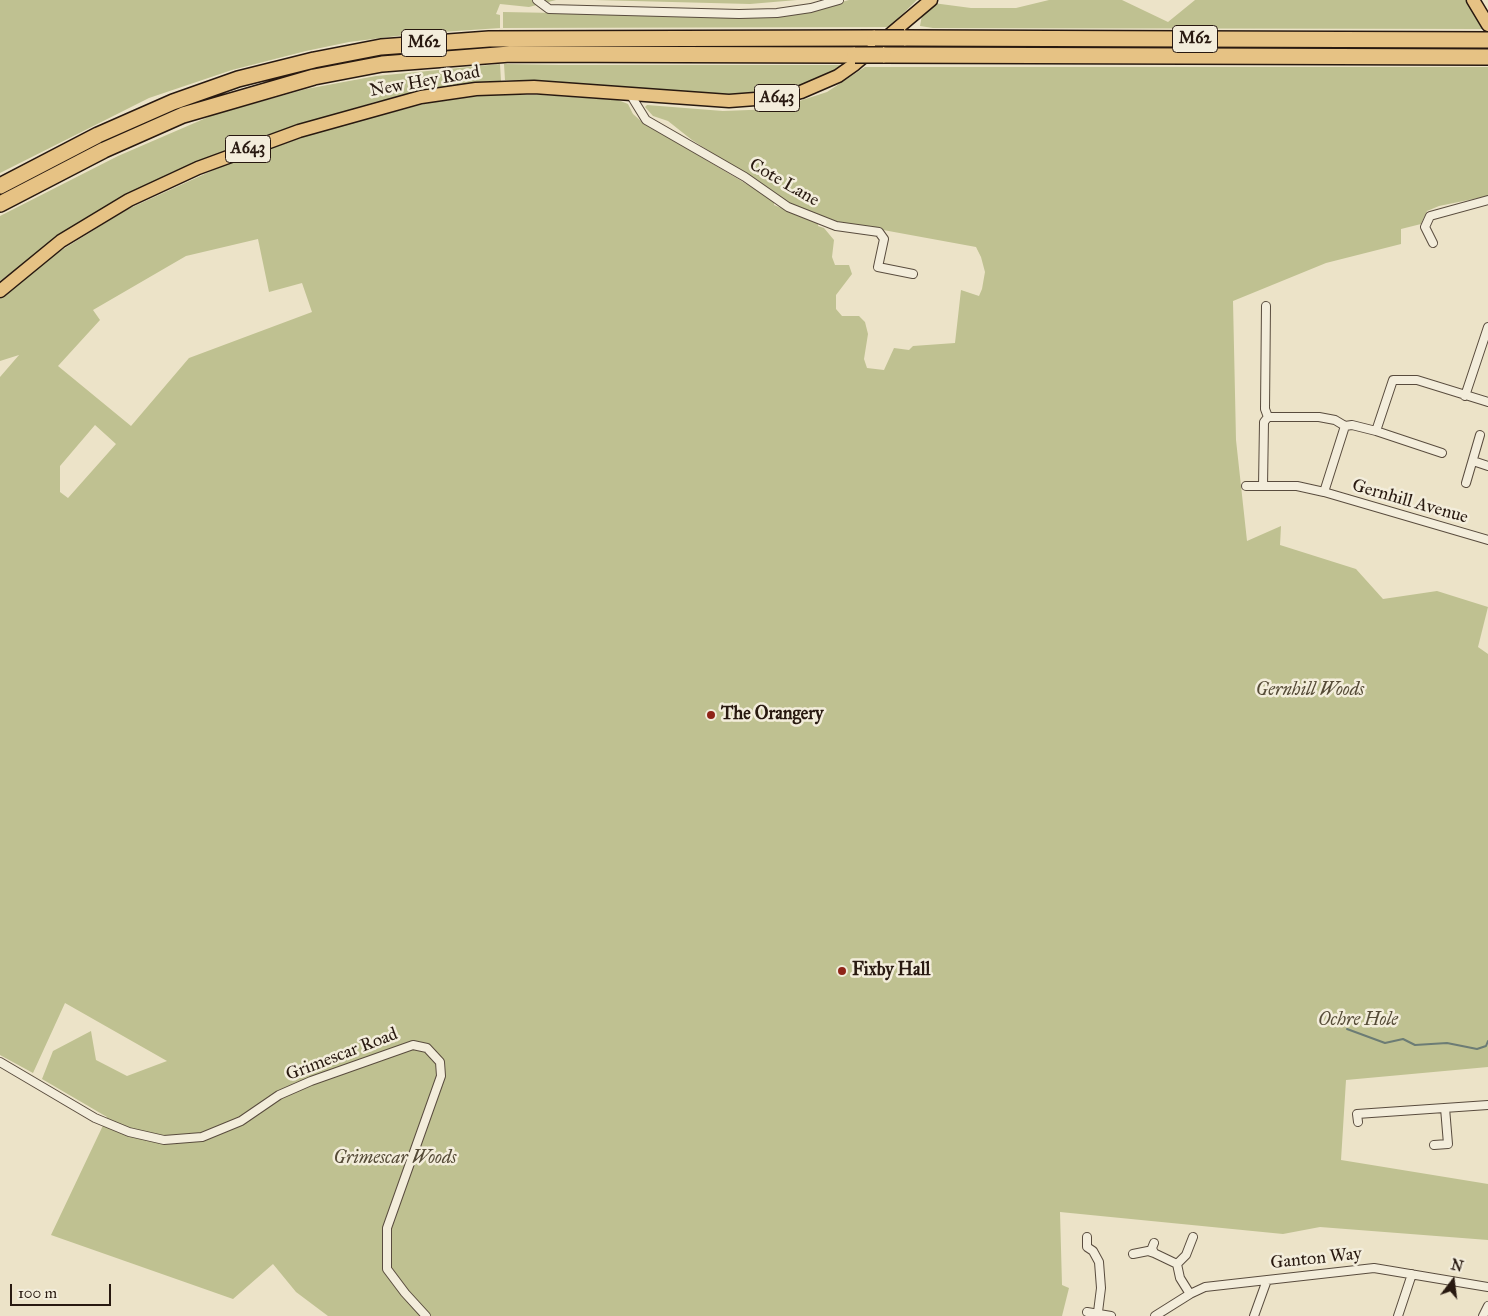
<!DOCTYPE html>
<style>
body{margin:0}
#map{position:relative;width:1488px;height:1316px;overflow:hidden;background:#ece3c8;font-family:"IM FELL Great Primer",serif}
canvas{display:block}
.north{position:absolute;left:1428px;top:1256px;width:50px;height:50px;-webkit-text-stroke:4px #f3eddb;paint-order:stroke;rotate:15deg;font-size:14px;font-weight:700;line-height:20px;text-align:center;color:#281910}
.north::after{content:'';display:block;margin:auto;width:18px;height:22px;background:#281910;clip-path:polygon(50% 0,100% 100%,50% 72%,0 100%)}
.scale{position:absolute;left:10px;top:1284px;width:101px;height:22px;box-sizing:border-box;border:2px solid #281910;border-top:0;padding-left:6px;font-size:15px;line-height:18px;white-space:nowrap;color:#281910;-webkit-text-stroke:4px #f3eddb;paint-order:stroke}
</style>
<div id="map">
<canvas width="1488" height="1316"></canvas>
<div class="north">N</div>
<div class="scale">100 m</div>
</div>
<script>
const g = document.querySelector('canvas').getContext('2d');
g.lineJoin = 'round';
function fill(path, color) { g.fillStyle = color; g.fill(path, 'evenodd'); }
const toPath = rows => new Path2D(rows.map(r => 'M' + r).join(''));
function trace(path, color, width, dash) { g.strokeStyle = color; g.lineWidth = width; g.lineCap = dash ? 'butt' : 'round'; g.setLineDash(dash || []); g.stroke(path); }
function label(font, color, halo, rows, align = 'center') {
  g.font = font + ' "IM FELL Great Primer",serif'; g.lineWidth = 5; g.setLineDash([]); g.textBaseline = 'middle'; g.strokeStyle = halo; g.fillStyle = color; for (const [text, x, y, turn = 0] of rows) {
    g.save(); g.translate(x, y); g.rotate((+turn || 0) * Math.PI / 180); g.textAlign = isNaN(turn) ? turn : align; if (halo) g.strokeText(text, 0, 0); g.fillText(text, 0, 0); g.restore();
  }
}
fill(toPath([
 [0,0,556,0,529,7,500,4,496,14,500,15,500,28,413,34,349,42,306,51,232,70,149,98,0,173],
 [594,0,797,0,750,4],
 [849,0,917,0,889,27,503,28,503,12,767,17,796,14],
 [1049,0,1122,0,1168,22,1195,0,1467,0,1483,29,933,28,920,26,922,15,933,3,971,8,1016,8],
 [500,64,501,81,446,87,375,102,260,137,172,172,80,221,0,281,0,216,118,156,213,115,306,89,376,76],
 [504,64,559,65,847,65,809,82,782,91,734,95,505,80],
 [865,67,1488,67,1488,196,1439,206,1427,211,1421,224,1401,229,1401,244,1326,263,1233,301,1236,440,1247,541,1281,526,1280,545,1356,569,1383,599,1437,591,1488,607,1478,647,1488,654,1488,1067,1346,1080,1341,1160,1488,1184,1488,1240,1320,1227,1283,1234,1060,1212,1062,1285,1069,1288,1062,1316,328,1316,296,1292,273,1264,233,1299,51,1235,107,1117,42,1079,53,1051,91,1031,96,1060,127,1076,167,1061,65,1003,33,1073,0,1055,0,377,19,355,0,361,0,299,57,253,126,210,231,162,321,131,428,103,485,95,542,95,618,100,628,104,633,114,642,122,765,195,774,201,774,205,818,223,818,226,824,228,834,240,832,257,835,265,849,265,852,274,836,295,836,309,842,316,859,316,865,322,868,334,864,359,867,368,884,370,894,348,909,350,913,346,955,343,961,290,979,296,982,289,985,272,981,257,976,247,834,221,805,210,791,204,692,140,668,121,653,116,645,107,647,105,723,111,775,109,827,92],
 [258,239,269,292,302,283,312,312,189,358,131,426,58,366,100,320,93,310,186,256],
 [95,425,116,444,68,498,60,492,60,466]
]), '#bfc191');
trace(toPath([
 [1347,1029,1385,1043,1403,1039,1415,1045,1447,1043,1477,1049,1486,1046,1488,1041]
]), '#6c7c75', 2);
const street = toPath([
 [537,0,549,9,739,14,777,13,811,8,839,0],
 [630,94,646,120,745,177,788,207,836,226,879,232,884,239,878,267,913,274],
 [1433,243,1425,227,1430,216,1488,200],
 [1266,306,1265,409,1268,417],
 [1465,396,1488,327],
 [1376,431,1442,453],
 [1473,461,1488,466],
 [1466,483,1480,435],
 [1246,486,1297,486,1324,492,1488,540],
 [1263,486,1264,422,1268,417,1319,417,1335,420,1345,426],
 [1324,492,1345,426,1352,425,1376,431,1393,380,1417,380,1488,402],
 [0,1062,95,1118,129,1132,164,1140,202,1137,241,1121,279,1095,311,1081,413,1045,427,1048,440,1062,441,1076,387,1228,387,1269,405,1293,426,1316],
 [1358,1122,1357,1114,1488,1105],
 [1434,1145,1448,1144,1445,1108],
 [1087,1237,1087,1247,1093,1251,1099,1262,1101,1288,1098,1312],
 [1154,1243,1152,1248,1154,1253,1177,1264,1180,1278,1190,1294],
 [1133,1254,1148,1251,1154,1253],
 [1177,1264,1186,1255,1193,1237],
 [1087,1312,1111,1316],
 [1155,1316,1190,1294,1205,1287,1374,1268,1488,1287],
 [1254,1316,1267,1280],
 [1398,1316,1412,1274],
 [1483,1316,1488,1306]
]);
const primary = toPath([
 [1473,0,1488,25],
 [0,291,61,241,129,200,198,168,299,131,421,97,476,89,534,87,729,101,782,97,801,92,838,76,855,64,931,0]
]);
const highway = toPath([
 [904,38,1488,40],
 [883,55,1488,57],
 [0,186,98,135,173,102,238,79,314,60,381,47,489,39,875,38],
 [0,204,104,150,183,115,314,77,382,64,510,54,855,55]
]);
trace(street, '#594c3e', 10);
trace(primary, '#281910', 15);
trace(highway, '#281910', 18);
trace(street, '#f3eddb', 8);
trace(primary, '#e6c284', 12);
trace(highway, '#e6c284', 15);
const highwayBridge = toPath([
 [875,38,904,38],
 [855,55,883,55]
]);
trace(highwayBridge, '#281910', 18, []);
trace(highwayBridge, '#e6c284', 15);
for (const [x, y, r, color] of [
 [711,715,5,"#8f2418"],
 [842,971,5,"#8f2418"]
]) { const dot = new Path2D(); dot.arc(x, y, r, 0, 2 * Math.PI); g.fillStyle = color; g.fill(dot); trace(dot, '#f3eddb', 2); }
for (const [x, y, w] of [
 [1195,39,45],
 [424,43,45],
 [777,98,45],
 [248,149,45]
]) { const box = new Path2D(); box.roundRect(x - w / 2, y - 13.5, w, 27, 4); g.fillStyle = '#f3eddb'; g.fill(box); trace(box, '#281910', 1); }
label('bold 16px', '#281910', null, [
 ["M62",1195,39],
 ["M62",424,43],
 ["A643",777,98],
 ["A643",248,149]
]);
label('18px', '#281910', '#f3eddb', [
 ["New Hey Road",425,82,-10],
 ["Cote Lane",784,183,30],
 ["Gernhill Avenue",1410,502,16],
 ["Grimescar Road",342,1055,-21],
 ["Ganton Way",1316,1259,-6]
]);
label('italic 18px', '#554b37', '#f3eddb', [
 ["Gernhill Woods",1310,691],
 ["Ochre Hole",1358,1021],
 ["Grimescar Woods",395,1159]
]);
label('bold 18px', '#281910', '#f3eddb', [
 ["The Orangery",721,715],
 ["Fixby Hall",852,971]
], 'left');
</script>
